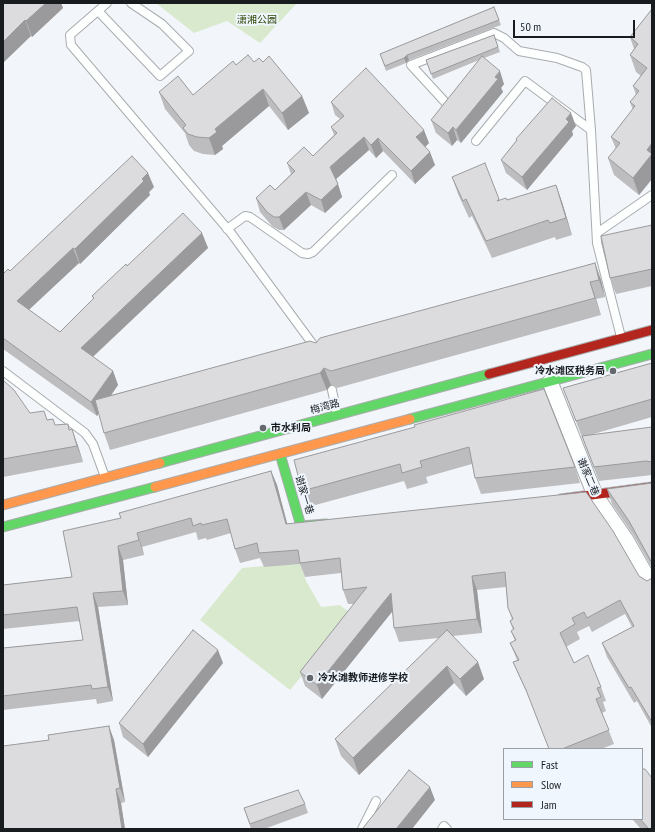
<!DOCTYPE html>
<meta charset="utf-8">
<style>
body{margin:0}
#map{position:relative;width:655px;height:832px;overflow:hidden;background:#f2f6fa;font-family:"PT Sans Narrow",sans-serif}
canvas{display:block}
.frame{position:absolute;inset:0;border:4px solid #191c1f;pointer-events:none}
.legend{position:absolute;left:503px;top:748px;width:140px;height:72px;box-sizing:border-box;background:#eff6fe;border:1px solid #999fa5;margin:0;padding:5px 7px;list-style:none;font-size:12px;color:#191c1f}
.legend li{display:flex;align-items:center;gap:8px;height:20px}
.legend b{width:20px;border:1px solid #999fa5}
.scale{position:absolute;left:513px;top:20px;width:122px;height:18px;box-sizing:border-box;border:2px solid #191c1f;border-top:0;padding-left:5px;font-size:12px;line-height:14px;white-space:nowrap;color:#191c1f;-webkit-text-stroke:3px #eff6fe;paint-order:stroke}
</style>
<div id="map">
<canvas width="655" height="832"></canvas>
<div class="frame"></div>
<ul class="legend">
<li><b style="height:5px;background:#63d668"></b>Fast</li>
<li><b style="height:5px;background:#ff974d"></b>Slow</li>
<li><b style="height:5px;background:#b3261e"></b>Jam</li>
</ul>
<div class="scale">50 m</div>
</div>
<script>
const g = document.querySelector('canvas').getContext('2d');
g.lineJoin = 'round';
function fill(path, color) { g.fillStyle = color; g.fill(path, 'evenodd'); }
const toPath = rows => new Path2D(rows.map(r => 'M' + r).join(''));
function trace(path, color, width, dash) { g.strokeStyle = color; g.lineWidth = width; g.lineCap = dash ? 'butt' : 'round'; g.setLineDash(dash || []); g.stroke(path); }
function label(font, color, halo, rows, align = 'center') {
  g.font = font + ' "PT Sans Narrow","Noto Sans SC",sans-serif'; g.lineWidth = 4; g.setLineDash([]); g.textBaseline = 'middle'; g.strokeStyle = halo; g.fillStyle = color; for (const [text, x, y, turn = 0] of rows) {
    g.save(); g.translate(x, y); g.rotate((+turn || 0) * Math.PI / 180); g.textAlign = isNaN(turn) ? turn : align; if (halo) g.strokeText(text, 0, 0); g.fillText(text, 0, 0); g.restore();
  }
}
fill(toPath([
 [156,3,297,3,260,43,227,21,194,33],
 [300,563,306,581,321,607,340,605,353,615,290,690,200,620,242,568]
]), '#d9e9cd');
const lane = toPath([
 [107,3,70,35,71,45,231,233,317,350],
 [98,11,160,76,189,51,162,24,131,3],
 [445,102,411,65,494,33,504,38,519,51,557,58,582,67,586,70,591,130],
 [476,141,525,81,591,130,597,243,621,337],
 [227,229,245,216,250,217,302,253,308,254,313,252,392,175],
 [597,233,652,195],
 [3,371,85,433,93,444,105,477],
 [332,390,337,414],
 [362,829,376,801],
 [442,829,444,826,447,829]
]);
const street = toPath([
 [550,382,595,495,626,540,652,586]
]);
const fast = toPath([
 [410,419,652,354],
 [280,454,301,526,326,524],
 [160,463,489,374],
 [3,527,155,487]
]);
const slow = toPath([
 [155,487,410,419],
 [3,505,160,463]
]);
const jam = toPath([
 [489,374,652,330],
 [561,499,652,487]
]);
trace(lane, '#a9acaf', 10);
trace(street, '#a9acaf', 17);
trace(fast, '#a9acaf', 11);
trace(slow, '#a9acaf', 11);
trace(jam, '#a9acaf', 11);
trace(lane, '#fdfefe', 8);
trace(street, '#fdfefe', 15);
trace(fast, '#63d668', 9);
trace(slow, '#ff974d', 9);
trace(jam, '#b3261e', 9);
fill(toPath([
 [3,3,61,3,63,8,32,37],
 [494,7,501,25,409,60,406,63,386,71,380,54],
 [652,9,652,179,639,195,614,175,608,158,616,149,611,137,633,110,630,102,636,95,633,86,641,76,636,72,630,55,634,49,630,37],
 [494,35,500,52,484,58,504,84,501,88,503,92,461,143,457,140,452,146,436,133,431,120,479,60,433,79,426,60],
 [254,62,263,62,302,96,309,113,288,130,269,106,222,146,223,149,215,155,203,154,194,151,189,145,185,133,165,109,159,92,193,95,236,65],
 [331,102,429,143,425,147,435,165,415,184,383,151,376,158,369,150,336,179,342,197,325,213,311,205,284,230,279,230,272,226,260,212,256,198,275,190,291,174,287,163,313,156,334,135,331,127,340,119,335,115],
 [576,126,572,131,573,135,527,190,506,173,501,160,516,141,516,139],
 [452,177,500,200,507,200,556,185,562,202,572,235,556,240,555,237,492,258,472,216,469,218,458,194],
 [154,187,149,192,150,195,80,264,79,263,29,310,60,332,93,299,92,296,127,266,202,233,208,248,93,357,113,371,118,385,111,395,316,343,595,263,601,280,605,297,596,299,601,315,337,388,331,385,327,390,110,450,104,433,99,413,97,416,3,349,3,274,10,271],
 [652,225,652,286,616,294,610,278],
 [652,363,652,417,590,435,652,427,652,475,599,481,563,388],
 [3,380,30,413,47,420,53,419,55,425,68,424,70,430,78,446,83,462,3,477],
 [415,427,575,467,580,483,481,494,475,478,472,464,426,477,428,483,407,489,404,481,308,507,302,491],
 [271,471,277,485,287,524,639,576,647,581,652,578,652,728,637,701,634,703,607,657,602,643,632,627,625,614,592,632,589,626,577,632,580,639,566,647,574,663,601,687,606,701,603,702,606,711,602,713,614,744,601,749,549,749,532,704,519,676,513,662,517,660,510,643,515,641,511,631,513,630,510,621,512,619,508,608,506,587,477,590,482,633,453,636,484,679,466,696,454,683,359,775,341,756,335,739,439,638,399,642,394,628,392,611,322,699,305,686,300,672,355,604,348,604,343,590,341,573,305,577,300,564,264,567,260,558,240,563,235,549,231,533,207,540,206,538,198,540,196,532,142,547,144,555,123,560,128,605,98,607,113,701,97,704,96,699,3,710,3,648,83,640,80,621,3,629,3,585,72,577,121,518],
 [652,483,652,568,634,536,612,504,607,489],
 [223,663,148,757,123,737,119,723],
 [114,740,125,802,121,803,125,829,3,829],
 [305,804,308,813,264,829,251,829,244,808],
 [632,819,642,819,652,829,641,829]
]), '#bdbdc0');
fill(toPath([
 [46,3,61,3,63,8,32,37,26,21],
 [25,20,31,36,3,63,3,42],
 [407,55,409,60,406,63,404,58],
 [500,71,504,84,501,88,503,92,461,143,456,130,495,77],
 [263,89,269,106,222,146,223,149,215,155,209,138,215,129],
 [302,96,309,113,288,130,282,113],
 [571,113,576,126,572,131,573,135,527,190,522,177],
 [453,127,457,140,452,146,448,133],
 [424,130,429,143,421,151,416,137],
 [364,137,369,150,335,180,330,167],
 [378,138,383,151,376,158,371,145],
 [652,143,652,179,639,195,633,178,647,150],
 [430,152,435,165,415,184,411,171],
 [148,173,154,187,149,192,150,195,80,264,75,249],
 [338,184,342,197,325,213,321,200],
 [556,185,562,202,572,235,566,218],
 [306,192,311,205,284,230,279,217],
 [202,233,208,248,86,363,81,348],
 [73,248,79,263,22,316,17,301],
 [595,263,601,280,605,297,599,280],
 [590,282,596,299,601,315,595,298],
 [324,368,331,385,327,390,320,373],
 [113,371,118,385,97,416,91,402],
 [72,429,78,446,83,462,77,446],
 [271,471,277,485,291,538,286,524],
 [137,533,142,547,144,555,139,540],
 [118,546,123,560,128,605,123,591],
 [472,576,477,590,482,633,477,619],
 [93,593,98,607,113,701,108,687],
 [391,593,396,607,322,699,317,685],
 [218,650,223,663,148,757,143,744],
 [478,662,484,679,466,696,460,679],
 [447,666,454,683,359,775,353,758],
 [109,726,114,740,125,802,120,788],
 [430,787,435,800,412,829,396,829],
 [116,789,121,803,125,829,122,829]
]), '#9a9a9c');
const building = toPath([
 [3,3,46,3,26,21,25,20,3,42,3,3],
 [494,7,499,20,407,55,404,58,385,66,380,54,494,7],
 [652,9,652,143,647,150,652,154,633,178,608,158,620,143,611,137,635,106,630,102,639,91,633,86,647,68,630,55,638,44,630,37,652,9],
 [494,35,498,47,431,74,426,60,494,35],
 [248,55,254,62,259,58,263,62,269,56,302,96,282,113,263,89,215,129,217,132,209,138,197,137,188,134,183,128,186,125,159,92,178,76,193,95,233,61,236,65,248,55],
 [482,56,500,71,495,77,498,79,456,130,453,127,448,133,431,120,482,56],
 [366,68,424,130,416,137,430,152,411,171,378,138,371,145,364,137,330,167,338,184,321,200,306,192,279,217,274,217,267,212,256,198,270,185,275,190,295,171,287,163,304,147,313,156,337,133,331,127,344,116,331,102,366,68],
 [552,98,571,113,566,119,569,122,522,177,501,160,517,140,516,139,552,98],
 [132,156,148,173,142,179,144,181,75,249,73,248,17,301,60,332,94,298,92,296,126,264,127,266,183,213,202,233,81,348,113,371,91,402,3,338,3,274,8,269,10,271,132,156],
 [485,163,499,199,497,201,506,198,507,200,556,185,566,218,550,223,548,220,486,241,466,199,463,201,452,177,485,163],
 [652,225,652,269,610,278,601,236,652,225],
 [595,263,599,280,590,282,595,298,331,371,324,368,320,373,104,433,95,400,310,341,316,343,320,338,595,263],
 [652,363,652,399,576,421,563,388,652,363],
 [3,380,14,390,30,413,44,411,47,420,53,419,55,425,68,424,69,430,72,429,77,446,3,459,3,380],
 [544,389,575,467,475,478,469,447,420,461,422,467,402,473,400,464,302,491,294,460,415,427,414,425,544,389],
 [652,427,652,462,646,461,594,467,582,436,652,427],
 [271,471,286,524,586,492,613,531,639,576,647,581,652,578,652,722,631,687,629,688,602,643,634,626,620,600,587,618,584,612,572,618,575,624,560,633,574,663,588,655,601,687,597,688,601,697,596,699,609,730,562,749,549,749,526,690,513,662,519,660,510,643,516,640,511,631,514,629,510,621,513,619,508,608,505,572,472,576,477,619,394,628,391,593,317,685,300,672,367,587,343,590,340,558,300,563,298,550,259,553,257,543,235,549,227,519,202,525,201,523,193,526,191,518,137,533,139,540,118,546,123,591,93,593,108,687,92,689,91,685,3,696,3,648,83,640,77,607,3,615,3,585,72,577,63,531,121,518,119,513,271,471],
 [652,483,652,563,629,521,607,489,652,483],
 [193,630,218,650,143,744,119,723,193,630],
 [447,630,478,662,460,679,447,666,353,758,335,739,447,630],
 [109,726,120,788,116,789,122,829,3,829,3,746,49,740,48,735,109,726],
 [642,769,645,769,652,778,652,829,649,829,640,819,642,819,642,769],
 [409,770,430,787,396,829,364,829,363,828,409,770],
 [298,790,305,804,250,824,244,808,298,790]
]);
fill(building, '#dcdcdf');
trace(building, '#9a9a9c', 1);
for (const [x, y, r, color] of [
 [613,371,4,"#65686c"],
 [263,428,4,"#65686c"],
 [310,678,4,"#65686c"]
]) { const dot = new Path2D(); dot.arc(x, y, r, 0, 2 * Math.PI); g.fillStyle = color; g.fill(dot); trace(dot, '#eff6fe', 1.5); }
label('10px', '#2c4401', '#eff6fe', [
 ["潇湘公园",257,20]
]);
label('bold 10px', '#191c1f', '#eff6fe', [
 ["冷水滩区税务局",605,371,"right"],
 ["市水利局",271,428],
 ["冷水滩教师进修学校",318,678]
], 'left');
label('10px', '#191c1f', '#eff6fe', [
 ["梅湾路",325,407,-15],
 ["谢家二巷",588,477,67],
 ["谢家一巷",304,495,73]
]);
</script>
